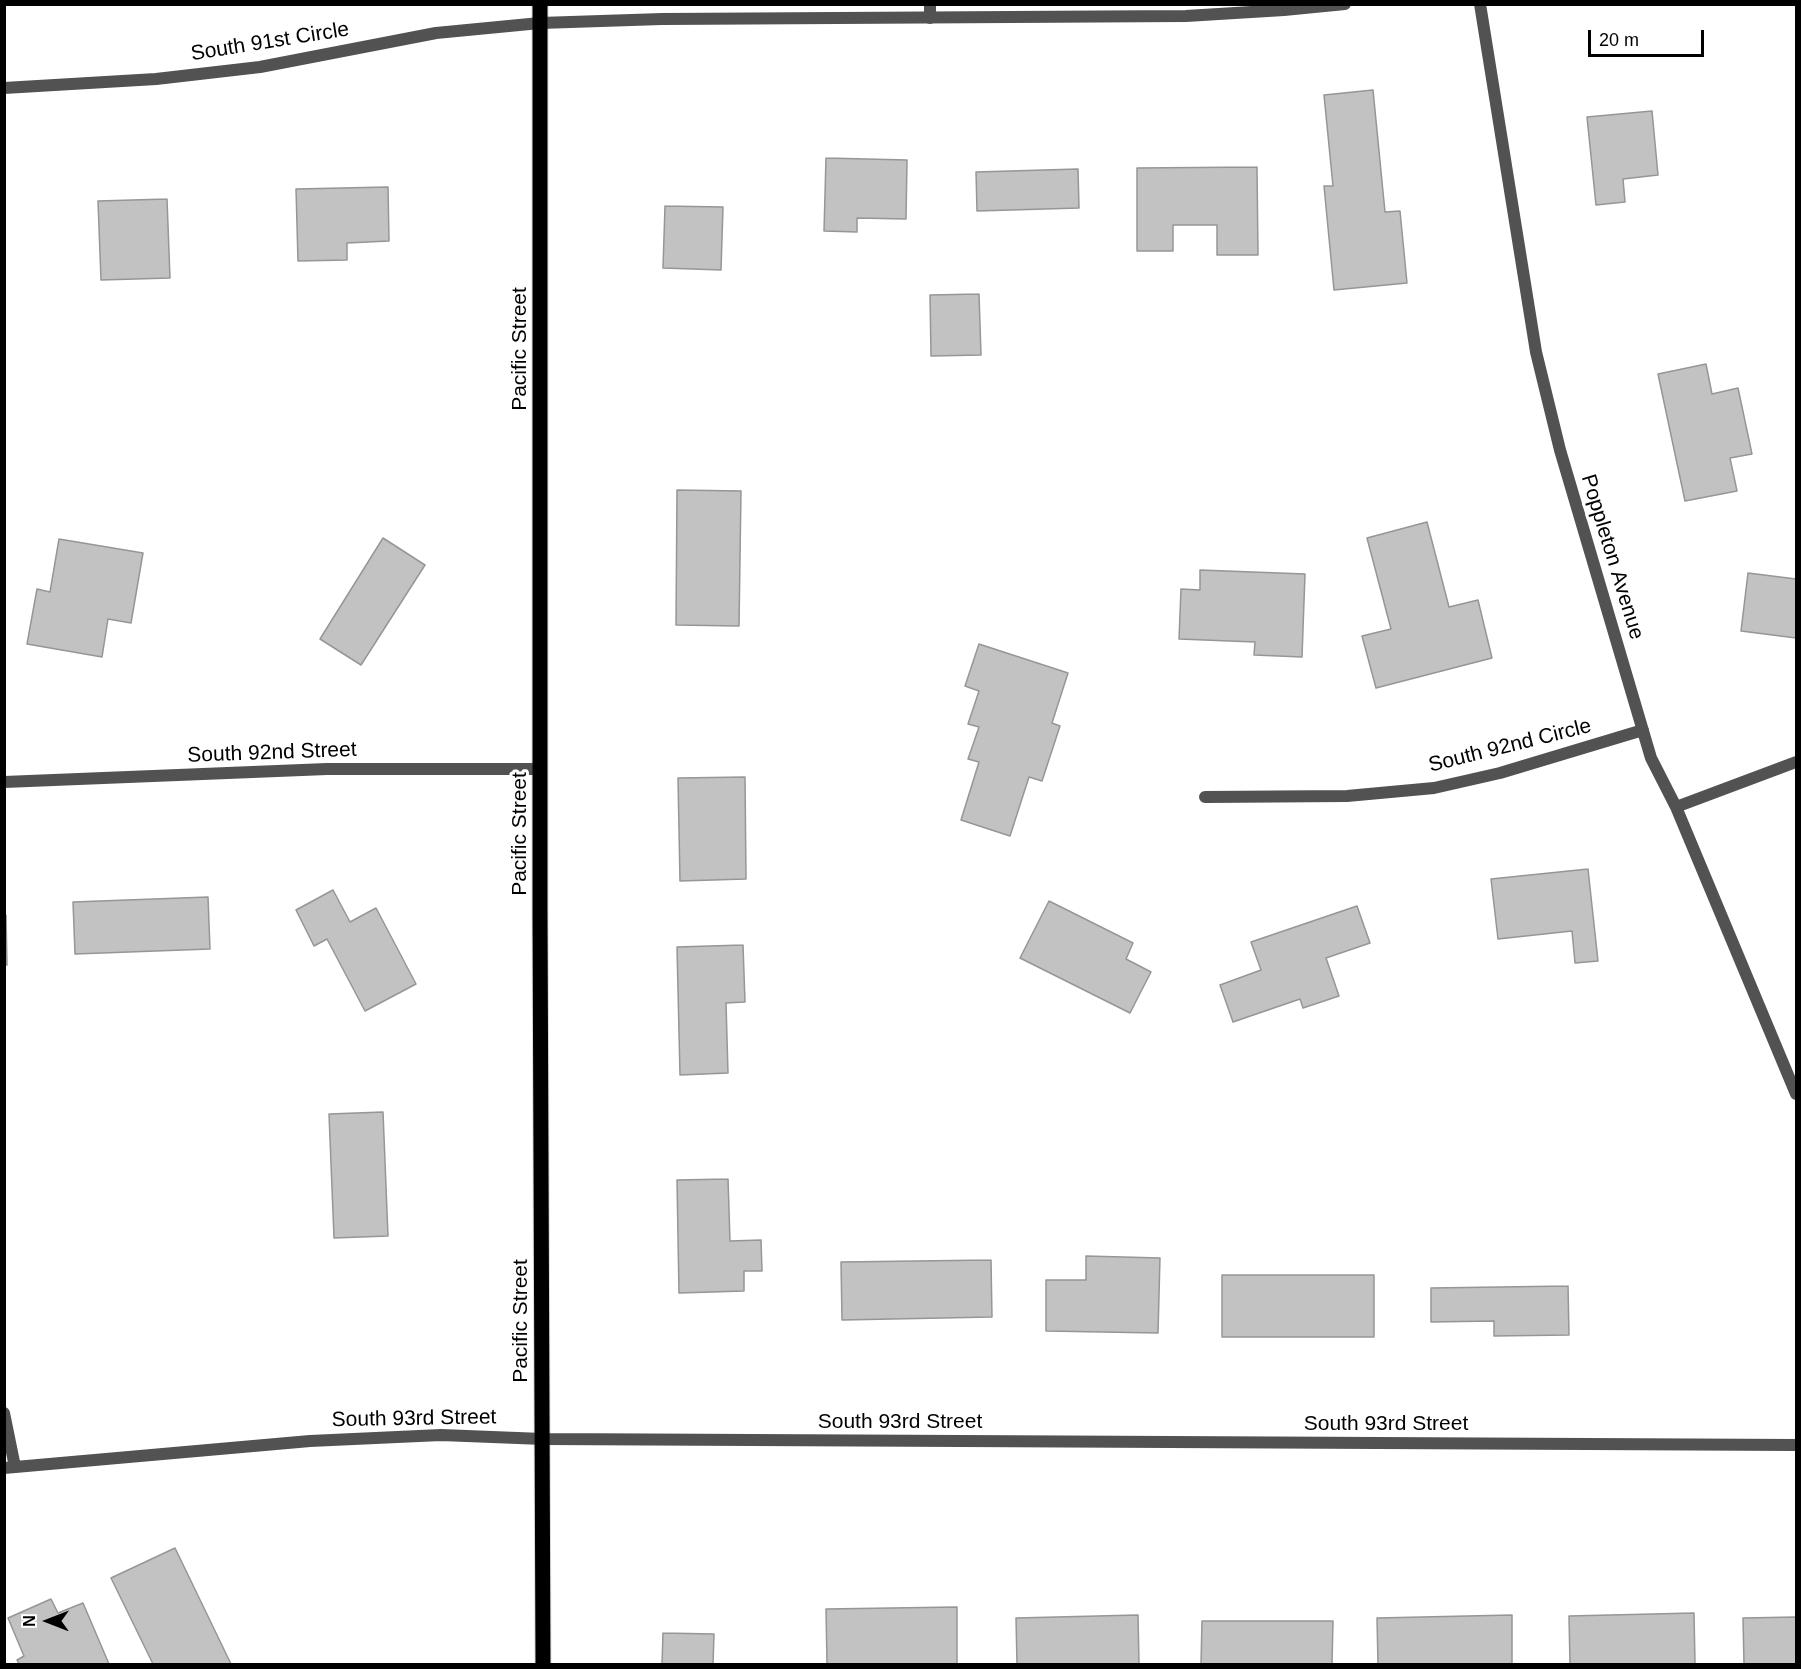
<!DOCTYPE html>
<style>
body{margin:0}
#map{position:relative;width:1801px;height:1669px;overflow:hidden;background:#fff;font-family:Helvetica,sans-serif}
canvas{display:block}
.frame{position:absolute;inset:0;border:6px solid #000;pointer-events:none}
.north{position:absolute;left:18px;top:1591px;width:60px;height:60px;-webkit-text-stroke:4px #fff;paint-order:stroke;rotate:270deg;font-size:16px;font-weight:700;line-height:24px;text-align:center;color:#000}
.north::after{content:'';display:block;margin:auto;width:21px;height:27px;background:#000;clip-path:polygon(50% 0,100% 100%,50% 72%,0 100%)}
.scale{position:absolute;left:1588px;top:30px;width:116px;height:27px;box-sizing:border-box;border:3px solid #000;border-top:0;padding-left:8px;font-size:18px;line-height:21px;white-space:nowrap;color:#000;-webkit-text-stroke:4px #fff;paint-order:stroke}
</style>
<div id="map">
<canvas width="1801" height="1669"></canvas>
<div class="frame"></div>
<div class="north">N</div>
<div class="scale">20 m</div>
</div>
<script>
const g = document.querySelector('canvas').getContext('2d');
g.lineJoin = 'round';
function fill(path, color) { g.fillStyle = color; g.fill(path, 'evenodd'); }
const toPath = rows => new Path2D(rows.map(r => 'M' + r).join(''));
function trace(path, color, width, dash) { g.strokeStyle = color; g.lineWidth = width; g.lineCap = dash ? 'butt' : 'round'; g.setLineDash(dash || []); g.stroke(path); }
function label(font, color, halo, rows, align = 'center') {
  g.font = font + ' Helvetica,sans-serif'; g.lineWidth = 6; g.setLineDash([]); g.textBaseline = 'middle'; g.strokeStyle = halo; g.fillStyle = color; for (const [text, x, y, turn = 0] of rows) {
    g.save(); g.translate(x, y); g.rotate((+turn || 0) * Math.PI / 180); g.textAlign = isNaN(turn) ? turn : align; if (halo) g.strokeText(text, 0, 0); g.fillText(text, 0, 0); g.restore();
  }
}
const building = toPath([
 [1373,90,1385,212,1400,211,1407,283,1334,290,1324,186,1333,186,1324,95,1373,90],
 [1652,111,1658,175,1623,179,1625,202,1596,205,1587,117,1652,111],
 [826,158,907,160,906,219,857,218,857,232,824,231,826,158],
 [1257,167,1258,255,1217,255,1217,225,1173,225,1173,251,1137,251,1137,168,1257,167],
 [1078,169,1079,208,977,211,976,172,1078,169],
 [388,187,389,241,347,243,347,260,298,261,296,189,388,187],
 [167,199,170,278,101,280,98,201,167,199],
 [665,206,723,207,721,270,663,268,665,206],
 [979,294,981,355,931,356,930,295,979,294],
 [1706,364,1712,394,1738,388,1752,454,1730,458,1737,491,1685,501,1658,374,1706,364],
 [677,490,741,491,739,626,676,625,677,490],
 [1427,522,1449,607,1478,600,1492,658,1376,688,1362,636,1391,629,1367,538,1427,522],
 [383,538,425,565,361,665,320,639,383,538],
 [59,539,143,553,131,623,108,619,102,657,27,644,37,589,50,592,59,539],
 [1200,570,1305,574,1302,657,1254,655,1255,642,1179,639,1181,589,1200,590,1200,570],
 [1748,573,1796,579,1796,638,1741,631,1748,573],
 [979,644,1068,673,1052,723,1060,726,1042,781,1029,777,1010,836,961,820,979,762,968,759,979,727,968,724,979,691,965,686,979,644],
 [745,777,746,879,680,881,678,778,745,777],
 [1588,869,1598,961,1575,963,1572,931,1498,939,1491,879,1588,869],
 [333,890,350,922,376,908,416,984,365,1011,327,939,314,946,296,910,333,890],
 [208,897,210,949,75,954,73,902,208,897],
 [1049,901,1133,943,1126,959,1151,972,1130,1013,1020,958,1049,901],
 [1357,906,1370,943,1326,958,1339,996,1303,1008,1300,999,1233,1022,1220,985,1261,970,1251,942,1357,906],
 [4,915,6,915,7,965,4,965,4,915],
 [743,945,745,1002,726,1003,728,1073,680,1075,677,947,743,945],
 [383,1112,388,1236,334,1238,329,1114,383,1112],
 [728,1179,730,1241,761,1240,762,1271,744,1271,744,1291,679,1293,677,1180,728,1179],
 [1086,1256,1160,1258,1158,1333,1046,1331,1046,1280,1086,1280,1086,1256],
 [991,1260,992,1317,842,1320,841,1262,991,1260],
 [1222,1275,1374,1275,1374,1337,1222,1337,1222,1275],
 [1568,1286,1569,1335,1494,1336,1494,1321,1431,1322,1431,1288,1568,1286],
 [175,1548,231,1664,153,1664,111,1578,175,1548],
 [51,1599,58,1613,83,1603,109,1664,19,1664,17,1660,24,1656,8,1618,51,1599],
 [957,1607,957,1664,827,1664,826,1609,957,1607],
 [1694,1613,1695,1664,1570,1664,1569,1616,1694,1613],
 [1138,1615,1139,1664,1017,1664,1016,1618,1138,1615],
 [1512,1615,1512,1664,1378,1664,1377,1618,1512,1615],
 [1796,1617,1796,1664,1744,1664,1743,1618,1796,1617],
 [1202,1621,1333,1621,1332,1664,1201,1664,1202,1621],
 [663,1633,714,1634,713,1664,662,1664,663,1633]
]);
fill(building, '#c2c2c2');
trace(building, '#969696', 1.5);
const primary = toPath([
 [540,4,540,912,543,1664]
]);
trace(primary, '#dbdbdb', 17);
trace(toPath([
 [930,4,930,18]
]), '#525252', 12);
trace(toPath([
 [1480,4,1536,352,1560,450,1651,758,1676,807,1796,1094],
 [4,88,156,79,260,67,436,33,540,23,662,19,1186,16,1284,10,1345,4],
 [4,782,327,769,541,769],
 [1205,797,1347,796,1434,788,1500,773,1643,730],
 [1676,807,1796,762],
 [4,1413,15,1467],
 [4,1468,310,1441,441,1435,543,1439,1796,1445]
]), '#525252', 12);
trace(primary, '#000', 15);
label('21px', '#000', '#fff', [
 ["South 91st Circle",270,42,-9],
 ["Pacific Street",520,349,-90],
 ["Poppleton Avenue",1612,557,73],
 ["South 92nd Circle",1510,746,-14],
 ["South 92nd Street",272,753,-2],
 ["Pacific Street",520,834,-90],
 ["Pacific Street",521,1321,-90],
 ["South 93rd Street",414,1419,-1],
 ["South 93rd Street",900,1422],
 ["South 93rd Street",1386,1424]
]);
</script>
